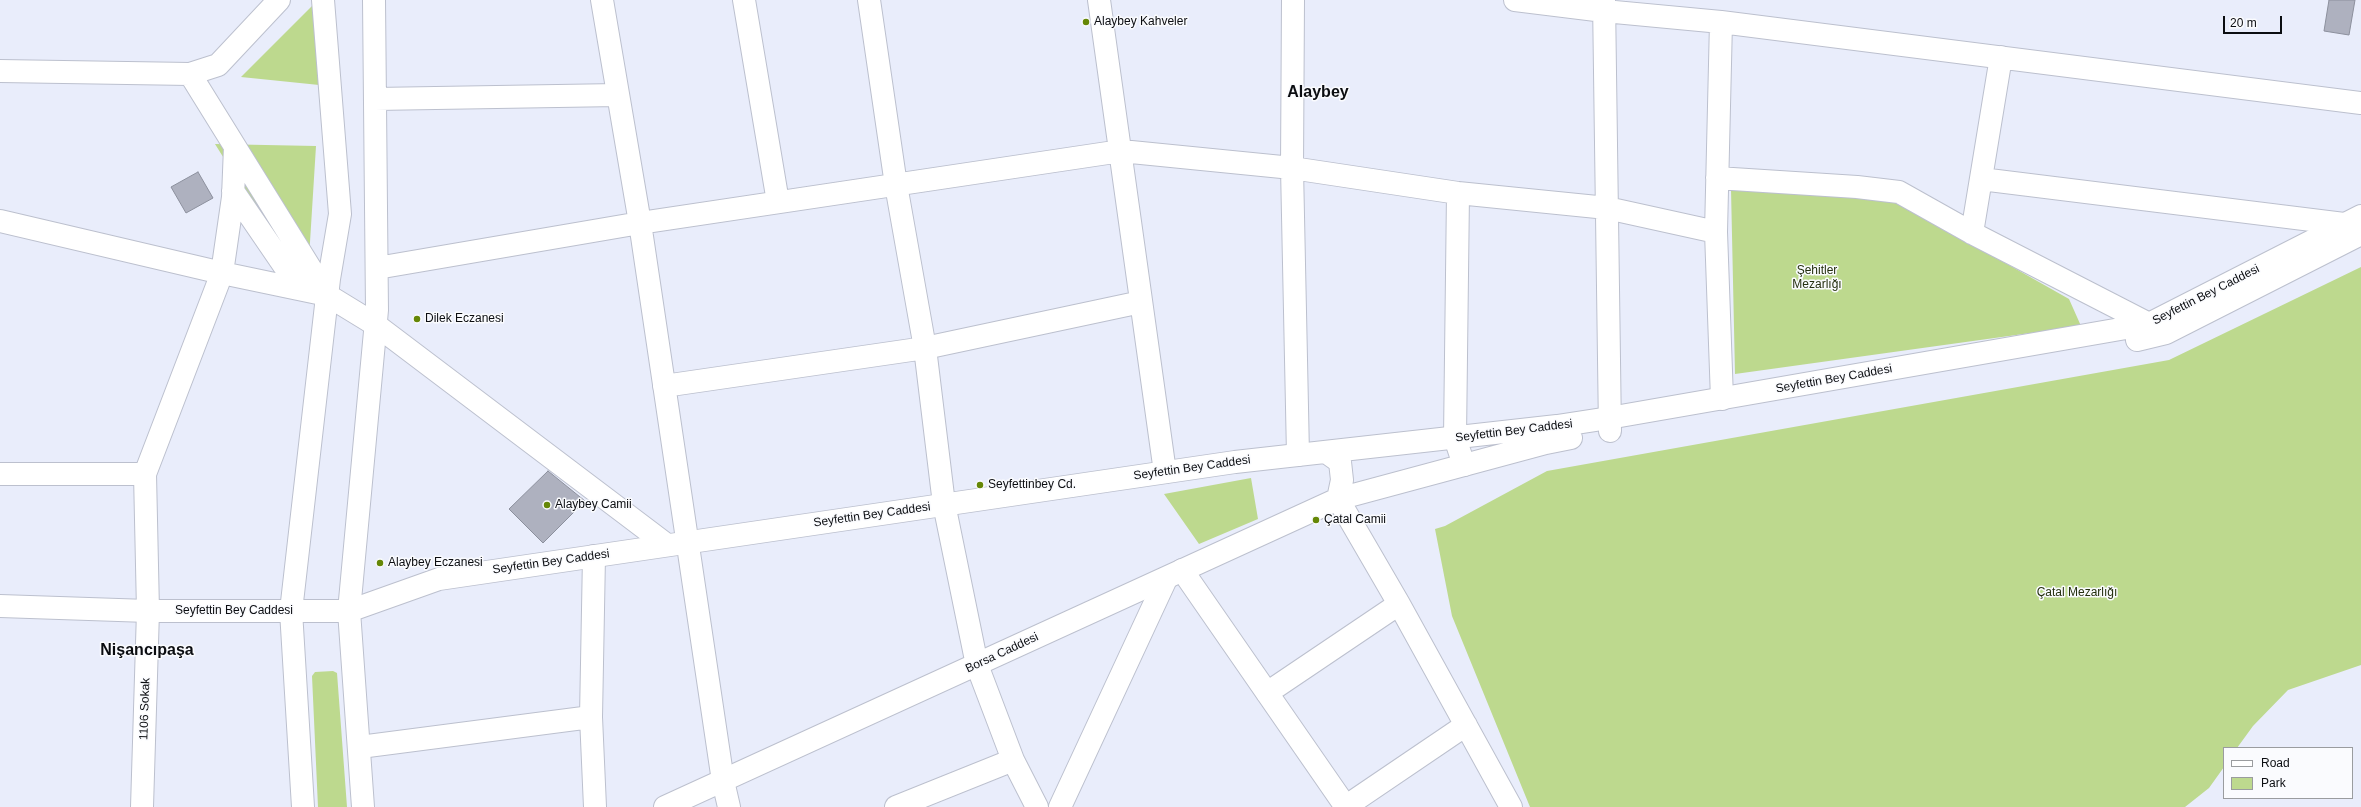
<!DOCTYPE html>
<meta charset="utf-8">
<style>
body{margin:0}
#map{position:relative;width:2361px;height:807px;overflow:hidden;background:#e9edfb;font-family:Helvetica,sans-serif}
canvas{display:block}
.legend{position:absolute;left:2223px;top:747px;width:130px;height:52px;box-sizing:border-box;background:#fafbfe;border:1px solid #9a9c9f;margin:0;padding:5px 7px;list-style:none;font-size:12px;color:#0b0d11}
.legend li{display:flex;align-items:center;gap:8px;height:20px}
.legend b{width:20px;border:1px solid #9a9c9f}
.scale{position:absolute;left:2223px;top:16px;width:59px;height:18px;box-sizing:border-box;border:2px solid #0b0d11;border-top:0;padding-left:5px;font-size:12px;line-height:14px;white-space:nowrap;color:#0b0d11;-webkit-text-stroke:3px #fafbfe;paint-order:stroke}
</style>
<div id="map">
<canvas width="2361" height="807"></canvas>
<ul class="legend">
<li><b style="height:5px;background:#fff"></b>Road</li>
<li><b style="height:11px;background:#bdd98e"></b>Park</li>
</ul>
<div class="scale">20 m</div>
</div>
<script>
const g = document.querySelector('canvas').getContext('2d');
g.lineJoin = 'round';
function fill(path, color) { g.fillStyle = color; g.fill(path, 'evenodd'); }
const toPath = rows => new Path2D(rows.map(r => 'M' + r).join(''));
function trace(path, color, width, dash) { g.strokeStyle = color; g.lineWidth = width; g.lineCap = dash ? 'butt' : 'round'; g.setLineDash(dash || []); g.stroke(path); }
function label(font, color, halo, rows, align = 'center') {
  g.font = font + ' Helvetica,sans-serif'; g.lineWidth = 3; g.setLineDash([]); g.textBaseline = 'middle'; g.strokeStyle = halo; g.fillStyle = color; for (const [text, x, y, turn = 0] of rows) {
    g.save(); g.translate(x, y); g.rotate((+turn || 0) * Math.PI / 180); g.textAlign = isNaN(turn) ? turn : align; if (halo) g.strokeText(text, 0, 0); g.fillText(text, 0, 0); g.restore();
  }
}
fill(toPath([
 [318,0,329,86,241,77],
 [215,144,316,146,308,274,298,277],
 [1731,189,1894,200,2069,299,2081,326,1735,374],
 [2361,267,2361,665,2288,690,2253,726,2237,748,2224,748,2224,767,2209,788,2185,807,1530,807,1452,616,1435,529,1445,526,1547,471,2169,360],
 [1251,478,1258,519,1199,544,1164,494],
 [333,671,337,673,347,807,318,807,312,676,315,672]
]), '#bdd98e');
const building = toPath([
 [2329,0,2355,0,2349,35,2324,31,2329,0],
 [198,172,213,198,186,213,171,187,198,172],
 [548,471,585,501,543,543,509,509,548,471]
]);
fill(building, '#aeb1bf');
trace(building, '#8c909d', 1);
const minor = toPath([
 [602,0,640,223,723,781,729,807],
 [744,0,778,202],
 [869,0,896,185,925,348,944,504,977,665,1013,760,1037,807],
 [1099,0,1165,472],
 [1293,0,1292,168,1298,455],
 [1515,0,1604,11,1721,22,2361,103],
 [1604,0,1610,431],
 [1721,22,1716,232,1722,399],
 [0,71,190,74,218,65,279,0],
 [190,74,327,295],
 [375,99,618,95],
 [1717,178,1857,187,1899,192,1972,233,2149,324],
 [1981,179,2344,224],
 [233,191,300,289],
 [1458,193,1455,438,1464,465],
 [0,221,222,273,327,295,376,325,667,545],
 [1972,233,2001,57],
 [377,268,640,223,1121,151,1292,168,1458,193,1607,208,1716,232],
 [664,386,925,348,1141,302],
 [0,474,145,474],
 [1338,499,1399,604,1511,807],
 [594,556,591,717,595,807],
 [1182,570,1346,807],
 [291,611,329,279,340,214,323,0],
 [349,611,377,310,374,0],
 [1267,693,1399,604],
 [360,747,591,717],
 [142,807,148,611,145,474,222,273,233,197,235,147],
 [896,807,1013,760],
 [1060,807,1166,579],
 [1345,807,1466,725]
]);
const major = toPath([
 [2137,340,2166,333,2361,234],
 [1326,452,1340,462,1342,480,1338,499],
 [0,606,148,611,349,611,439,579,1235,462,1557,426,1609,418,2149,324,2361,216],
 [291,611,303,807],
 [349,611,363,807],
 [665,807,1338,499,1546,443,1571,438]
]);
trace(minor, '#bcc0ce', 24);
trace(major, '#bcc0ce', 24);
trace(minor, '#fff', 22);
trace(major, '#fff', 22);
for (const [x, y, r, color] of [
 [1086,22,4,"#658706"],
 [417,319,4,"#658706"],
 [980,485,4,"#658706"],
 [547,505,4,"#658706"],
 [1316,520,4,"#658706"],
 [380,563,4,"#658706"]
]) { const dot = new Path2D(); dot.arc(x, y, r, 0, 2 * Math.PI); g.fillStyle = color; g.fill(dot); trace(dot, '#fafbfe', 1.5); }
label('12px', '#0b0d11', '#fafbfe', [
 ["Alaybey Kahveler",1094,22],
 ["Dilek Eczanesi",425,319],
 ["Seyfettinbey Cd.",988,485],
 ["Alaybey Camii",555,505],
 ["Çatal Camii",1324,520],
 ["Alaybey Eczanesi",388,563]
], 'left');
label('12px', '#25300f', '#fafbfe', [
 ["Şehitler",1817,271],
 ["Mezarlığı",1817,285],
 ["Çatal Mezarlığı",2077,593]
]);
label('12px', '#0b0d11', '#fafbfe', [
 ["Seyfettin Bey Caddesi",2206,295,-27],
 ["Seyfettin Bey Caddesi",1834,379,-10],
 ["Seyfettin Bey Caddesi",1514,431,-7],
 ["Seyfettin Bey Caddesi",1192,468,-8],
 ["Seyfettin Bey Caddesi",872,515,-8],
 ["Seyfettin Bey Caddesi",551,562,-8],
 ["Seyfettin Bey Caddesi",234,611],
 ["Borsa Caddesi",1002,653,-25],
 ["1106 Sokak",145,709,-88]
]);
label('bold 16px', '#0b0d11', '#fafbfe', [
 ["Alaybey",1318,93],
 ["Nişancıpaşa",147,651]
]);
</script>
